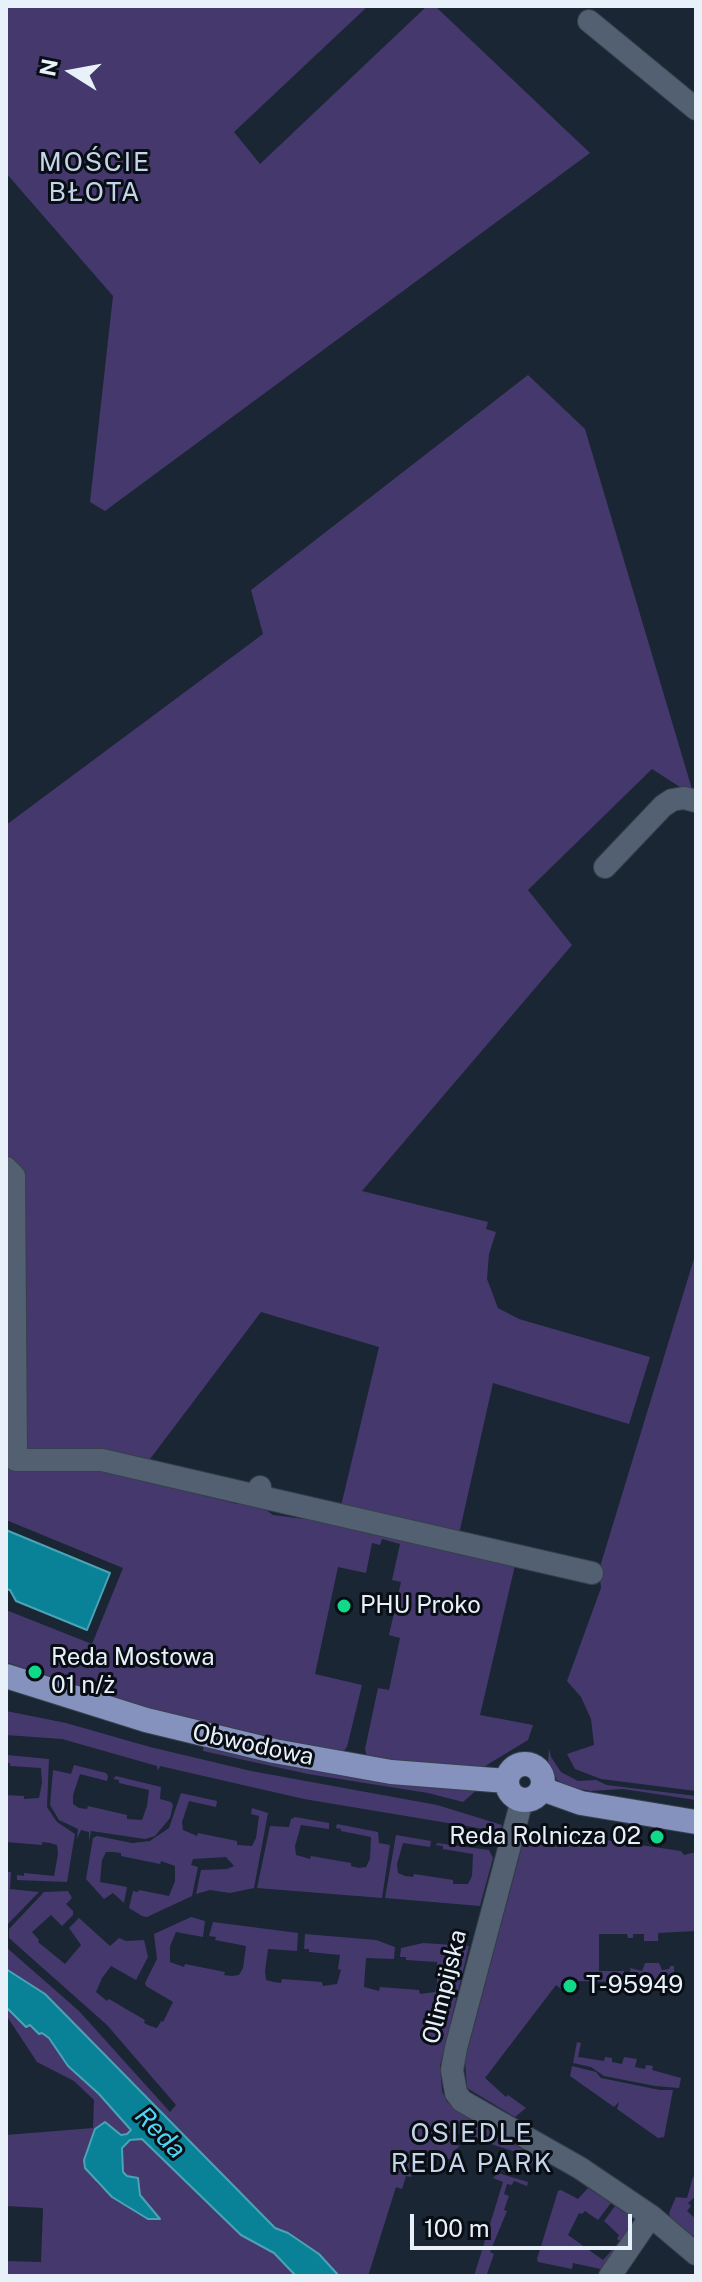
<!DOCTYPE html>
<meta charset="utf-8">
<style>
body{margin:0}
#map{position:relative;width:702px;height:2282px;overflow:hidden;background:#1a2634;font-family:"Public Sans",sans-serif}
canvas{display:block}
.frame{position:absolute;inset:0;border:8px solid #e8f0fa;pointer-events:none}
.north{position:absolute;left:32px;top:32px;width:80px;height:80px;-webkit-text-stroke:6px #090e15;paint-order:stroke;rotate:281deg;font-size:22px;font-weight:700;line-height:32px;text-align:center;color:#e8f0fa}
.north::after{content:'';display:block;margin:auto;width:28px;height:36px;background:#e8f0fa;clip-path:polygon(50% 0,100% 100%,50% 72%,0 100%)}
.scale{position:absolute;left:410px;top:2214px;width:222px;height:36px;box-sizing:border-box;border:4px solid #e8f0fa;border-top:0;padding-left:10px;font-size:24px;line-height:28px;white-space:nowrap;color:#e8f0fa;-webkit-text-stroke:6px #090e15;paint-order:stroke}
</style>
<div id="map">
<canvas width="702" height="2282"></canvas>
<div class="frame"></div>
<div class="north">N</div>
<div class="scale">100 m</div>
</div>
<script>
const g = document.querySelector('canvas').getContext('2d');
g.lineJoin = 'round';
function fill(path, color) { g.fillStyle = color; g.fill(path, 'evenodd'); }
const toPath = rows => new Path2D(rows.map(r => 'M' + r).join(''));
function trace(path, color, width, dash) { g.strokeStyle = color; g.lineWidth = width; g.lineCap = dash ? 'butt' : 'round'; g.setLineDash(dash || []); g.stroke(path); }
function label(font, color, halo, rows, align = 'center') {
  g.font = font + ' "Public Sans",sans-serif'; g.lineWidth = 6; g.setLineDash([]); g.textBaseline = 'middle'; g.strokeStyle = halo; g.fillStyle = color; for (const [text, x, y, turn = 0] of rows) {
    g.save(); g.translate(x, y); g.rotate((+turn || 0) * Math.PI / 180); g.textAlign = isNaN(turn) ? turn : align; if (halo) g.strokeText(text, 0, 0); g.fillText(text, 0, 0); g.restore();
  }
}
fill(toPath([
 [6,6,368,6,234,132,260,164,427,6,435,6,590,153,105,511,90,502,113,296,6,173],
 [528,375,585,429,694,796,652,769,528,890,572,945,362,1191,488,1222,486,1229,496,1232,489,1254,487,1279,498,1308,519,1319,650,1357,629,1424,493,1383,459,1534,341,1506,379,1347,261,1312,147,1463,41,1456,27,1449,6,1159,6,825,263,634,251,590],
 [696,1252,696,1791,601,1779,575,1769,567,1754,594,1745,591,1719,581,1697,567,1681,601,1588,599,1570],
 [82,1465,237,1504,255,1502,273,1515,304,1519,321,1514,516,1561,480,1715,533,1725,528,1740,482,1768,408,1766,367,1757,365,1749,378,1688,389,1690,400,1638,389,1635,401,1582,392,1580,400,1544,382,1539,380,1545,372,1543,366,1573,338,1567,315,1674,362,1685,347,1747,341,1754,185,1722,6,1662,6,1610,92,1644,123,1568,6,1520,6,1466],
 [6,1711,66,1723,150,1747,251,1771,437,1805,502,1825,500,1836,485,1835,486,1830,478,1828,304,1799,160,1766,158,1771,157,1766,62,1739,6,1735],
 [204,1743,479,1788,463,1802,428,1793,308,1774,203,1751],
 [549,1749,551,1757,561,1772,578,1781,596,1780,607,1785,696,1796,696,1800,623,1789,591,1791,569,1787,557,1780,548,1763],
 [7,1755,49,1759,47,1807,57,1822,75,1834,67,1882,17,1880,17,1875,24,1876,24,1873,54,1876,58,1854,57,1845,50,1843,42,1842,42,1845,6,1842,6,1795,24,1796,24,1799,39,1798,42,1783,41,1768,10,1766,10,1763,6,1763],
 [74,1765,106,1773,108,1776,107,1781,80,1774,73,1795,73,1804,79,1808,87,1809,88,1806,127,1815,127,1819,142,1820,147,1806,149,1790,119,1783,119,1780,113,1779,116,1776,161,1787,160,1799,171,1802,173,1805,170,1818,155,1836,145,1839,91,1831,89,1841,89,1832,81,1830,77,1839,78,1829,59,1820,50,1805,53,1770,71,1774],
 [181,1793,217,1801,216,1807,189,1801,182,1822,183,1830,197,1836,198,1833,237,1841,237,1845,252,1846,256,1838,259,1816,251,1814,252,1808,268,1813,254,1888,230,1893,210,1890,196,1894,201,1870,227,1869,234,1866,226,1857,193,1859,191,1865,198,1867,192,1896,147,1917,142,1916,129,1908,133,1891,138,1892,139,1890,169,1896,175,1881,175,1866,161,1861,160,1864,121,1856,121,1853,113,1852,106,1852,102,1860,100,1882,127,1887,124,1903,113,1893,104,1899,86,1879,93,1838,97,1836,132,1843,150,1841,169,1828],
 [295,1817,329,1823,329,1829,301,1825,295,1846,296,1855,310,1859,311,1856,351,1863,351,1866,359,1868,366,1867,370,1859,371,1837,341,1831,341,1829,336,1828,337,1824,378,1832,379,1843,390,1845,382,1898,257,1888,270,1826,289,1827,291,1819],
 [544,1828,579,1836,681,1851,684,1855,696,1852,696,1931,658,1933,658,1941,644,1941,644,1934,633,1934,633,1938,628,1938,627,1934,599,1934,599,1971,624,1971,624,1982,577,1981,576,1989,574,1989,574,1983,566,1983,565,1992,556,1985,485,2078,506,2097,508,2095,526,2108,515,2117,467,2088,465,2060,525,1835],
 [396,1835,431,1841,430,1847,403,1843,397,1864,398,1873,405,1876,413,1877,414,1874,453,1880,453,1884,468,1884,472,1876,473,1854,443,1849,443,1846,436,1845,437,1843,489,1850,493,1858,480,1906,385,1898],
 [6,1872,11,1872,10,1889,39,1892,6,1926],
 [68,1891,72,1898,66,1904,73,1911,73,1915,62,1926,51,1915,32,1932,39,1940,38,1942,65,1964,81,1945,69,1928,79,1918,110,1946,119,1938,126,1941,144,1940,148,1957,136,1980,111,1966,102,1978,96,1992,107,2001,109,1999,145,2020,144,2023,150,2026,157,2028,161,2021,163,2022,173,2002,146,1986,145,1983,157,1959,154,1934,191,1917,205,1921,203,1937,176,1932,170,1946,170,1962,184,1967,185,1964,225,1972,224,1975,232,1976,239,1975,243,1968,246,1946,215,1940,216,1937,209,1936,213,1922,298,1933,297,1951,268,1949,265,1971,266,1980,274,1982,281,1983,282,1979,322,1982,323,1986,337,1984,341,1970,338,1969,340,1955,309,1952,309,1949,304,1949,305,1934,376,1940,395,1947,394,1959,366,1958,364,1987,379,1991,380,1987,419,1990,420,1994,435,1992,437,1985,437,1962,406,1960,406,1957,400,1957,401,1948,423,1943,469,1946,440,2066,442,2091,447,2102,473,2121,461,2135,457,2134,453,2144,460,2146,455,2150,452,2160,425,2153,417,2160,411,2177,406,2176,402,2189,396,2187,368,2276,339,2276,319,2254,288,2233,275,2228,78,2029,26,1981,14,1976,6,1969,6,1947,79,2011,170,2112,176,2105,107,2025,9,1938,9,1929,44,1892],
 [645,1963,659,1963,662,1970,669,1969,670,1966,674,1966,674,1984,631,1983,630,1968,642,1971],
 [6,2007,26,2026,30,2025,39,2034,42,2033,49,2038,68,2066,99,2094,131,2130,127,2134,120,2135,105,2122,95,2129,97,2183,112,2197,123,2204,140,2195,130,2176,127,2176,123,2172,121,2152,126,2142,142,2139,241,2235,274,2253,296,2276,6,2276,6,2261,41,2262,43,2208,6,2206,6,2135,93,2128,94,2100,74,2081,37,2062,6,2015],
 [577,2042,581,2043,578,2057,604,2061,605,2057,612,2058,612,2062,622,2064,624,2057,637,2059,635,2067,645,2069,646,2065,653,2066,652,2070,681,2078,679,2088,655,2086,604,2076,591,2067,573,2063],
 [572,2066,596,2072,601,2078,660,2090,673,2090,664,2137,658,2138,617,2109,619,2102,614,2107,570,2076],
 [477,2123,536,2157,535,2160,530,2166,518,2165,522,2154,466,2136],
 [498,2173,528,2182,527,2186,514,2181,512,2185,507,2184,504,2194,509,2196,504,2210,507,2211,490,2252,494,2254,487,2274,474,2276,503,2182,493,2178],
 [693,2177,696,2177,696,2196,688,2203,691,2206,687,2211,696,2219,696,2233,693,2236,670,2217,669,2213,676,2197,687,2198],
 [588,2188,611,2203,598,2220,585,2211,582,2214,579,2213,568,2235,603,2260,620,2241,617,2239,619,2235,604,2221,615,2206,630,2216,631,2224,634,2226,605,2270,573,2263,572,2269,538,2262,537,2259,558,2191,561,2190,578,2199]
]), '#45386d');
const water = toPath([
 [6,1530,110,1573,87,1630,16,1601,10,1590,6,1589,6,1530],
 [6,1969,45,1994,275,2228,288,2233,319,2254,339,2276,296,2276,274,2253,241,2235,142,2139,130,2140,122,2148,123,2172,127,2176,138,2178,140,2195,160,2219,148,2219,112,2197,85,2168,84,2160,95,2129,105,2122,121,2135,127,2134,131,2130,99,2094,68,2066,49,2038,42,2033,39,2034,30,2025,26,2027,6,2007,6,1969]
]);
fill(water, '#098298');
trace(water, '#4ca3b5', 2);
const minor = toPath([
 [589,21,696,109],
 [605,867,663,806,672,800,684,798,696,801],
 [6,1168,14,1176,16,1460,102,1460,257,1496],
 [260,1487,257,1496,592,1573],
 [522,1800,456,2048,452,2070,456,2093,462,2101,580,2168,651,2216,696,2254],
 [610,2276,651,2216]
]);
const major = toPath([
 [6,1676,146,1720,274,1751,391,1772,507,1781],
 '507 1782a18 18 0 1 1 36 0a18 18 0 1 1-36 0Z',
 [542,1789,581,1803,696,1822]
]);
trace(minor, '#37404d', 24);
trace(major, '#37404d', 26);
trace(minor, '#536071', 22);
trace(major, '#8592bd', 24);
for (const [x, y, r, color] of [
 [344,1606,8,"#11d98a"],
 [35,1672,8,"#11d98a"],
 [657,1837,8,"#11d98a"],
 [570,1986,8,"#11d98a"]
]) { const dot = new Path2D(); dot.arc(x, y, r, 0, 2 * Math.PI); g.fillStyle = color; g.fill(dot); trace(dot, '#090e15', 3); }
label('24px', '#e8f0fa', '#090e15', [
 ["PHU Proko",360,1606],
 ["Reda Mostowa",51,1658],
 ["01 n/ż",51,1686],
 ["Reda Rolnicza 02",641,1837,"right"],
 ["T-95949",586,1986]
], 'left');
label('24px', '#e8f0fa', '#090e15', [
 ["Obwodowa",253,1745,12],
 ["Olimpijska",445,1987,-76]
]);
g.letterSpacing = '2px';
label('26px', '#c5d4e8', '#090e15', [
 ["MOŚCIE",95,163],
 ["BŁOTA",95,193],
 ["OSIEDLE",472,2134],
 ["REDA PARK",472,2164]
]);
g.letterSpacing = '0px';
label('italic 26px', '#50d6f4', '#090e15', [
 ["Reda",160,2133,46]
]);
</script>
